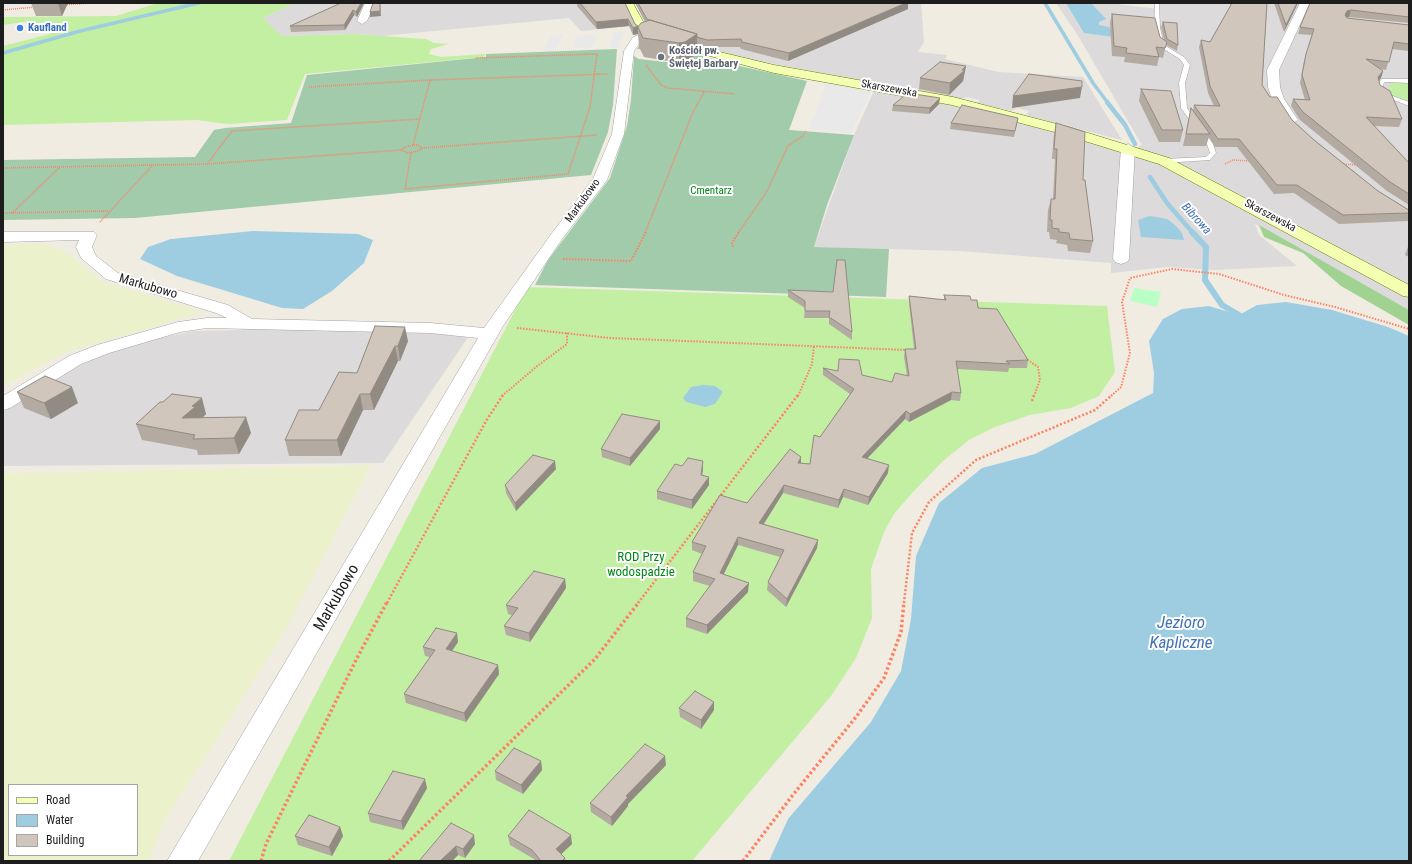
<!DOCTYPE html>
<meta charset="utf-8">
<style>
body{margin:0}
#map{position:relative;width:1412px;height:864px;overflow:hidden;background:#f0ece2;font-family:"Roboto Condensed",sans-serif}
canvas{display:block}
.frame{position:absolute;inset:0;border:4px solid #1d1d1d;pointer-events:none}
.legend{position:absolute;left:8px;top:784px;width:130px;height:72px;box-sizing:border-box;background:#fff;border:1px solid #a5a5a5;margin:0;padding:5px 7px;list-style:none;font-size:12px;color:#1d1d1d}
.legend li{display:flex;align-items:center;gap:8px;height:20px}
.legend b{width:20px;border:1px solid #a5a5a5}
</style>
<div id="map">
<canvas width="1412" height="864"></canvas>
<div class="frame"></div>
<ul class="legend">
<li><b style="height:5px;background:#f4ffb1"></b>Road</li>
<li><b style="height:11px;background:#9ecde2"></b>Water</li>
<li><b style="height:11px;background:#d0c6bb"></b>Building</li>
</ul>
</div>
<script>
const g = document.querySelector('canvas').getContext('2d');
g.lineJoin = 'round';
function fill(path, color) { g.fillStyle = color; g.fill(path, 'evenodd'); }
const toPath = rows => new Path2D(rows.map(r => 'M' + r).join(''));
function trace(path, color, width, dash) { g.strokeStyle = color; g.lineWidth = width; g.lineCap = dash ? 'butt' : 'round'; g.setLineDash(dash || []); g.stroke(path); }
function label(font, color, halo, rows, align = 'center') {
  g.font = font + ' "Roboto Condensed",sans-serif'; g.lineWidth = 4; g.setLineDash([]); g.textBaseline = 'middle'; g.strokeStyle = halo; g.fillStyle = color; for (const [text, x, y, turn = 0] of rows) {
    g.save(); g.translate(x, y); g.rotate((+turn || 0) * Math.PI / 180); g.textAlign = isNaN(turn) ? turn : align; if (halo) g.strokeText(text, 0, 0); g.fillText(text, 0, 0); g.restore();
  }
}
fill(toPath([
 [295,3,617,3,620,23,623,27,581,31,569,18,382,36,353,34,282,36,263,18],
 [641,3,921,3,924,42,918,52,947,55,945,59,998,72,1083,77,1122,140,1029,116,1027,114,1029,111,1017,108,1012,111,977,103,980,100,966,97,961,99,753,60,689,43],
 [1056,3,1109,3,1157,9,1156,3,1409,3,1409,310,1255,224,1259,235,1297,266,1214,270,1167,267,1111,273,1111,263,960,251,814,247,854,135,874,91,945,104,1004,118,1126,153,1142,145,1077,34],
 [246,328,422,332,468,337,383,463,3,466,3,412,74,367,101,355,131,345,167,336,195,331,240,330]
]), '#dcdada');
fill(toPath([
 [44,244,69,254,103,282,203,312,66,352,3,386,3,245],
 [371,465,285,631,164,822,149,861,3,861,3,474],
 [9,785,137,785,137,855,9,855]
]), '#ebf1cb');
fill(toPath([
 [158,3,295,3,263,18,282,36,353,34,426,39,434,43,449,44,431,49,429,54,441,57,485,54,484,57,305,74,287,120,227,124,197,120,3,125,3,46,69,29,63,27,39,28,29,21,3,25,3,17,116,16],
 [1403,82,1409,82,1409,101,1396,97,1390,92,1389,86,1392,83],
 [527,287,1107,306,1115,372,1099,396,1071,408,1030,415,995,427,969,440,943,461,912,493,894,514,884,532,871,569,872,618,856,658,831,696,692,861,229,861]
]), '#c2efa2');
fill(toPath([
 [1259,225,1409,310,1409,325,1341,286,1303,253,1264,237]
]), '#a0d392');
fill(toPath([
 [664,44,726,63,807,81,789,130,854,135,827,205,814,247,889,249,886,297,535,285,548,260,610,178,627,126,631,100,634,56,639,59,684,64,690,60,686,57,653,50,637,49,639,46],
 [617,49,613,105,608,132,591,175,135,218,3,220,3,160,195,157,214,130,225,128,291,123,307,75,486,57,486,54]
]), '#a1cbab');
fill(toPath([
 [1134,288,1161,292,1157,307,1130,301]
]), '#baffc5');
fill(toPath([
 [3,3,89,3,3,10],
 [614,32,624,32,619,48,609,48],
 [563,35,554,51,543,51,551,36],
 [587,35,597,35,592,48,572,47,577,36],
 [826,84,871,91,851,133,809,129]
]), '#e9e9e9');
fill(toPath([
 [1066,3,1091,3,1106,19,1099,22,1099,25,1109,27,1112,31,1136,40,1084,33],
 [1150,216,1167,219,1175,225,1182,233,1184,240,1141,237,1138,220],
 [253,231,358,234,373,240,364,263,332,291,303,309,282,308,177,276,140,259,148,247,171,239],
 [1286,302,1332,310,1388,327,1409,336,1409,861,769,861,788,819,871,722,901,671,911,619,916,556,939,503,982,468,1035,454,1153,393,1154,373,1149,341,1163,319,1182,309,1209,306,1239,315,1257,305],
 [703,385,715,386,723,392,715,404,705,407,686,402,683,398,691,387]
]), '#9ecde2');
trace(toPath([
 [1045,3,1093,83,1108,103],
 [3,53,80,31,199,3]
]), '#9ecde2', 3.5);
trace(toPath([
 [1107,102,1125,125,1135,144],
 [1150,177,1167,203,1193,233]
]), '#9ecde2', 4.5);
trace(toPath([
 [1192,232,1206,247,1205,280,1222,305,1239,315]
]), '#9ecde2', 6);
const lane = toPath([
 [1155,3,1159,3,1160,28,1164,45,1184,57,1190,65,1185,83,1187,108,1213,144,1216,153,1210,160,1164,163,1161,161,1164,159,1206,157,1210,153,1207,144,1181,108,1179,83,1184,65,1180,59,1159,46,1154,28,1155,3],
 [1382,79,1409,79,1409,83,1385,82,1383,84,1384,90,1390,95,1409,102,1409,106,1386,97,1379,92,1377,84,1382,79]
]);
const street = toPath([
 [365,3,375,3,367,21,362,24,357,21,365,3],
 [1300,3,1310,3,1279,70,1280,87,1284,99,1298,120,1292,124,1288,123,1272,99,1268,87,1267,70,1300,3],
 [650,31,654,32,655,34,654,36,641,41,634,51,624,134,607,180,562,239,503,326,198,861,167,861,478,338,430,333,207,328,180,332,109,353,81,364,10,408,3,410,3,396,69,356,97,345,178,322,207,318,227,318,216,313,106,279,81,258,76,247,79,240,3,242,3,232,94,232,97,235,92,247,96,256,118,273,228,305,252,319,430,323,484,328,552,233,593,179,612,134,624,51,633,37,650,31],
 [1128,144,1135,148,1129,259,1127,262,1121,264,1115,262,1113,259,1121,148,1128,144]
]);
const secondary = toPath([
 [623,3,633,3,646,27,654,32,703,48,774,65,953,97,1072,128,1169,158,1409,285,1409,297,1403,296,1159,164,1062,134,952,105,774,73,695,52,646,36,637,31,623,3]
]);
trace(lane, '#a4a4a4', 1);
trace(street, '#a4a4a4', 1);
trace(secondary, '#617900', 1);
trace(toPath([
 [63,5,92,3],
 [3,10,36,7],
 [646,65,661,85,668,88,735,94],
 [309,87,430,80,608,74],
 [413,145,430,80],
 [418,145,422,148,418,151,408,153,401,150,407,146,418,145],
 [422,148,597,135],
 [411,153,405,189,568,174,590,107,597,54,475,58],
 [207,164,232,131,420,119],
 [1225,164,1233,160,1251,161],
 [1342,164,1357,165],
 [3,168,207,164,401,150],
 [3,213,109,211],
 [12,213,59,168],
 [100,222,152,166],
 [645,233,693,112,704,92],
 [738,233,766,193,788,146,803,136,806,131]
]), '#ff8164', 1.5, [1, 1]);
trace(toPath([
 [733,247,732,243,739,232],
 [563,259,631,261,646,232],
 [517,328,610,338,907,350],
 [1025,358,1038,367,1040,380,1034,396],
 [502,396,536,367,567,344,567,332],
 [798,396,812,364,814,346],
 [1111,396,1121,387,1130,353,1122,302,1130,278,1172,269,1219,274,1284,295,1335,307,1409,329]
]), '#ff8164', 2, [1.5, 1.5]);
trace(toPath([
 [1032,401,1034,395],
 [387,603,486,421,503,395],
 [638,603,798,395],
 [904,603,912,533,929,502,976,460,1095,410,1112,395]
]), '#ff8164', 2.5, [2, 2]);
trace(toPath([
 [261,861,266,844,357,658,387,602],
 [389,861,595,659,639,602],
 [743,861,792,796,856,717,884,678,901,632,904,602]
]), '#ff8164', 3.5, [2.5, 2.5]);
fill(lane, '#fff');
fill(street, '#fff');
fill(secondary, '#f4ffb1');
fill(toPath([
 [31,3,68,3,62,16,36,16],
 [364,3,357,17,354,15,345,30,291,32,290,26],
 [577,3,625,3,635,24,638,27,645,22,635,3,908,3,908,9,788,61,741,49,740,47,707,47,697,44,697,54,685,62,679,63,644,57,639,47,638,34,633,35,629,26,597,29,577,6],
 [1230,3,1267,3,1262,85,1270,97,1292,120,1314,140,1378,191,1407,209,1409,210,1409,221,1339,224,1294,193,1274,194,1237,147,1215,147,1209,137,1206,146,1183,146,1191,108,1193,111,1194,105,1214,106,1208,93,1199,47,1201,40,1210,42,1231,5,1230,4],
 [1274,3,1298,3,1284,32],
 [1310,3,1409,3,1409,23,1349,17,1346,17,1347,18,1409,25,1409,51,1392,49,1386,70,1380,69,1383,71,1381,78,1379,80,1380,85,1402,119,1399,127,1374,126,1409,163,1409,205,1387,191,1300,120,1291,106,1293,99,1305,100,1300,83,1304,61,1312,35,1298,34,1300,27],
 [1112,14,1160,37,1164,40,1161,27,1163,22,1178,45,1177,51,1166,45,1163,58,1159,57,1157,66,1124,62,1125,57,1112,56,1110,23],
 [966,66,963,81,949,95,919,89,920,78],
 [1141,89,1183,130,1180,142,1159,142,1139,101],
 [939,104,929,114,892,111,893,105],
 [1018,118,1014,137,950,129,951,123],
 [1056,123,1083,180,1093,241,1090,253,1068,251,1067,245,1056,243,1057,240,1050,239,1049,232,1047,232,1048,210,1051,199,1053,199,1055,159,1052,159,1054,133],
 [1409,244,1409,257,1405,255],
 [788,290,833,292,852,332,852,340,829,324,829,318,804,318,805,308,788,297],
 [944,295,971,300,1028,360,1027,368,1009,368,1008,372,957,369,961,393,960,401,951,400,909,422,905,419,867,458,888,473,868,505,843,497,838,508,783,493,764,524,818,540,817,548,786,607,767,590,768,582,780,557,738,545,723,574,748,592,707,634,686,627,686,618,710,586,693,581,693,572,702,554,692,550,692,542,747,503,801,457,801,463,810,464,820,437,850,394,823,375,823,368,892,382,907,376,904,357,905,349,914,349,909,303,909,296,944,300],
 [375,326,408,341,400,361,398,361,374,410,363,410,341,456,289,456,285,440,319,410,357,373],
 [17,392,78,403,51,419,24,408],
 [206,414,202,418,251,433,239,454,198,455,197,450,142,440,136,424],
 [660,429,630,466,602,457,601,449],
 [682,466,703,469,702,475,709,485,692,509,657,499,657,491],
 [556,469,516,511,506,493,505,485],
 [565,579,566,588,530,642,506,635,504,626,512,615,508,614,506,605],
 [458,642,452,651,498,665,499,674,466,722,406,703,404,694,430,657,425,656,423,647],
 [714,702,714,710,701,729,680,717,679,708],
 [541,761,542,770,523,794,496,780,495,771],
 [666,765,628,804,628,806,612,826,591,812,590,803],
 [427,788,403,830,370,822,368,813],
 [451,823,475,844,465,858,458,855,452,861],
 [340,827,343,836,332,856,298,845,295,836],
 [508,836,572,844,561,854,565,858,566,861,535,861,534,859,510,845]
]), '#b3aaa1');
fill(toPath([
 [58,3,68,3,62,16],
 [361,3,364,3,357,17,356,12],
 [380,3,381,16,370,17,370,12],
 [906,3,908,3,908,9,788,61,789,53],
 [1297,3,1298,3,1284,32,1286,25],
 [353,10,354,15,345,30,344,25],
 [1351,10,1349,17,1345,18,1345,15,1347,11],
 [628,19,629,26,597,29,596,22],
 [638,26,638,34,633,35,633,28],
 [697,34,697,54,685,62,679,63,679,43],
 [966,66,963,81,949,95,950,83],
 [1383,71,1381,78,1376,84,1378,77],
 [1082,87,1080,98,1012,108,1013,96],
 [940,98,939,104,929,114,930,108],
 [405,327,408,341,400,361,398,346],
 [395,346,398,361,374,410,370,394],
 [72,387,78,403,51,419,44,403],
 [952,392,951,400,909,422,910,414],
 [360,394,363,410,341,456,337,440],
 [202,398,206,414,200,420,182,418,192,406],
 [906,411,905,419,861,465,862,457],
 [246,417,251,433,239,454,234,438],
 [660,421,660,429,630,466,630,458],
 [801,457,801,466,798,463],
 [555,461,556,469,516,511,515,503],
 [703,461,703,469,701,483,701,475],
 [889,465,888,473,868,505,869,497],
 [709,477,709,485,692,509,692,500],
 [784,485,783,493,759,531,759,523],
 [844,489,843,497,838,508,839,500],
 [738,537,738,545,720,582,720,573],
 [818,540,817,548,786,607,787,599],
 [565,579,566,588,530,642,529,633],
 [749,583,748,592,707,634,707,625],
 [457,633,458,642,447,658,446,649],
 [498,665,499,674,466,722,464,713],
 [714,702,714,710,701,729,701,720],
 [665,756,666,765,628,804,628,806,612,826,611,817,626,796],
 [541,761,542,770,523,794,521,785],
 [425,779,427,788,403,830,401,821],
 [340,827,343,836,332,856,329,847],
 [474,835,475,844,465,858,463,849],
 [571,835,572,844,557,858,556,849],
 [456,846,458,855,452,861,440,861]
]), '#928b83');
const building = toPath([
 [341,3,361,3,356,12,353,10,344,25,290,26,341,3],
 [373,3,380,3,380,11,370,12,373,3],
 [580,3,625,3,635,24,638,26,633,28,628,19,596,22,580,3],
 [638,3,906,3,789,53,742,42,741,39,707,40,697,37,697,34,650,20,649,20,647,19,638,3],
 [1232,3,1267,3,1262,85,1270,97,1277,97,1292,120,1314,140,1378,191,1407,209,1409,210,1409,213,1343,215,1297,185,1277,185,1239,139,1218,139,1194,105,1220,106,1210,86,1201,40,1210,42,1232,3],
 [1278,3,1297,3,1286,25,1278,3],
 [1310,3,1409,3,1409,17,1351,10,1347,11,1345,15,1347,18,1409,25,1409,44,1394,42,1389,62,1366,59,1383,71,1378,77,1380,85,1390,91,1402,119,1366,117,1409,163,1409,194,1390,182,1303,112,1293,99,1310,100,1302,75,1306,54,1314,29,1300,27,1310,3],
 [1112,14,1155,18,1160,37,1167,42,1165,48,1156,47,1159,57,1126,53,1127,48,1114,46,1112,14],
 [650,20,697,34,685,42,679,43,643,38,638,27,641,23,650,20],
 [1163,22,1177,23,1178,45,1167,39,1163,22],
 [940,62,966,66,962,70,965,70,950,83,920,78,940,62],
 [1029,74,1082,81,1082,87,1013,96,1029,74],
 [1141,89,1171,91,1183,130,1162,130,1141,89],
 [908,93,940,98,930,108,893,105,908,93],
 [962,105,1018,118,1015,131,951,123,962,105],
 [1191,108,1210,134,1186,134,1191,108],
 [1056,123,1085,132,1083,180,1085,180,1093,241,1070,239,1069,233,1059,232,1059,229,1052,228,1052,220,1050,220,1051,199,1055,199,1057,149,1054,149,1056,123],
 [837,260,845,260,852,332,829,317,830,311,805,311,805,301,788,290,833,292,837,260],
 [944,295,970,296,971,300,977,300,978,308,997,309,1028,360,1006,361,1010,364,956,361,961,393,952,392,910,414,906,411,862,457,889,465,869,497,844,489,839,500,784,485,759,523,818,540,787,599,768,582,784,550,738,537,720,573,749,583,707,625,686,618,715,579,693,572,706,546,692,542,720,495,747,503,790,449,801,457,798,463,810,464,814,435,820,437,854,389,823,368,838,371,839,359,859,360,862,375,892,382,895,373,909,376,905,349,916,349,909,296,946,300,944,295],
 [375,326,405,327,398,346,395,346,370,394,360,394,337,440,285,440,299,410,319,410,339,372,357,373,375,326],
 [45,376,72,387,44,403,17,392,45,376],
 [172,394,202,398,192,406,195,407,182,418,246,417,234,438,193,439,195,435,136,424,160,402,163,402,172,394],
 [622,414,660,421,630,458,601,449,622,414],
 [533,455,555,461,515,503,505,485,533,455],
 [688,458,703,461,701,475,709,477,692,500,657,491,675,464,682,466,688,458],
 [534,571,565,579,529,633,504,626,518,608,506,605,534,571],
 [436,628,457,633,446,649,498,665,464,713,404,694,435,650,423,647,436,628],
 [695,691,714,702,701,720,679,708,695,691],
 [645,744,665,756,626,796,628,797,611,817,590,803,645,744],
 [514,748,541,761,521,785,495,771,514,748],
 [393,771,425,779,401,821,368,813,393,771],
 [529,810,571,835,556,849,565,858,562,861,541,861,532,850,508,836,529,810],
 [309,815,340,827,329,847,295,836,309,815],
 [451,823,474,835,463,849,456,846,440,861,419,861,451,823]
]);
fill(building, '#d0c6bb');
trace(building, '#928b83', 1);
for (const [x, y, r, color] of [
 [20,28,4,"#3f7fe0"],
 [661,57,4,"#6b7280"]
]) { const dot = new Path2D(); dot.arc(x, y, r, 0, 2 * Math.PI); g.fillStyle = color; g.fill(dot); trace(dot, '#fff', 1.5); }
label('bold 11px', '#366cbe', '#fff', [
 ["Kaufland",28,28]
], 'left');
label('bold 11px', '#5b616d', '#fff', [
 ["Kościół pw.",669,51],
 ["Świętej Barbary",669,64]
], 'left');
label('11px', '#1d1d1d', '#fff', [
 ["Skarszewska",889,89,10],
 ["Markubowo",583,201,-54],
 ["Skarszewska",1270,216,28]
]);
label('11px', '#008617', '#fff', [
 ["Cmentarz",711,191]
]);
label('italic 12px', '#4071b6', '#fff', [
 ["Bibrowa",1196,219,48]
]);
label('13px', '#1d1d1d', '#fff', [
 ["Markubowo",148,287,16]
]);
label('13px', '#008617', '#fff', [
 ["ROD Przy",641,558],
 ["wodospadzie",641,573]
]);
label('16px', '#1d1d1d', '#fff', [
 ["Markubowo",337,598,-60]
]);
label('italic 17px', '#4071b6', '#fff', [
 ["Jezioro",1181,624],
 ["Kapliczne",1181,644]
]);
</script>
